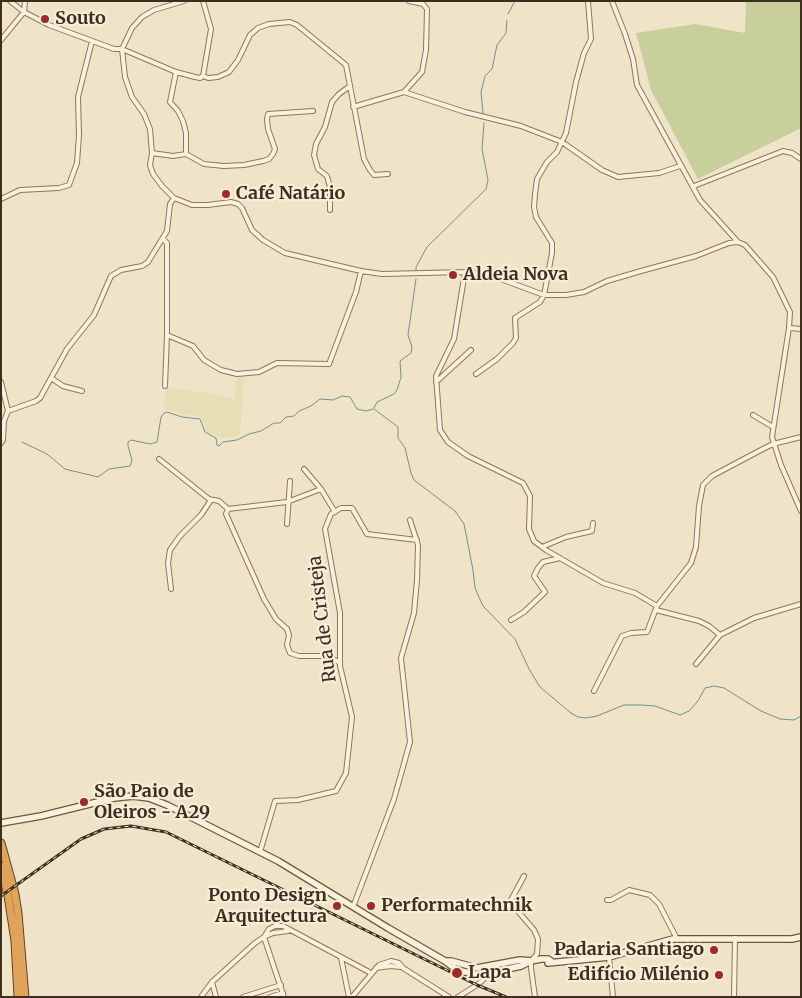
<!DOCTYPE html>
<meta charset="utf-8">
<style>
body{margin:0}
#map{position:relative;width:802px;height:998px;overflow:hidden;background:#f0e4c8;font-family:Merriweather,serif}
canvas{display:block}
.frame{position:absolute;inset:0;border:2px solid #3d2e20;pointer-events:none}
</style>
<div id="map">
<canvas width="802" height="998"></canvas>
<div class="frame"></div>
</div>
<script>
const g = document.querySelector('canvas').getContext('2d');
g.lineJoin = 'round';
function fill(path, color) { g.fillStyle = color; g.fill(path, 'evenodd'); }
const toPath = rows => new Path2D(rows.map(r => 'M' + r).join(''));
function trace(path, color, width, dash) { g.strokeStyle = color; g.lineWidth = width; g.lineCap = dash ? 'butt' : 'round'; g.setLineDash(dash || []); g.stroke(path); }
function label(font, color, halo, rows, align = 'center') {
  g.font = font + ' Merriweather,serif'; g.lineWidth = 4.5; g.setLineDash([]); g.textBaseline = 'middle'; g.strokeStyle = halo; g.fillStyle = color; for (const [text, x, y, turn = 0] of rows) {
    g.save(); g.translate(x, y); g.rotate((+turn || 0) * Math.PI / 180); g.textAlign = isNaN(turn) ? turn : align; if (halo) g.strokeText(text, 0, 0); g.fillText(text, 0, 0); g.restore();
  }
}
fill(toPath([
 [244,377,240,435,223,438,208,433,201,417,181,414,163,409,167,387,214,394,234,399,237,378]
]), '#e6deb5');
fill(toPath([
 [746,1,801,1,801,128,698,179,651,90,636,33,695,24,745,33]
]), '#c9cf9b');
trace(toPath([
 [508,14,515,1],
 [483,113,481,92,485,76,492,69,497,45,506,33,507,20],
 [416,271,416,267,427,247,486,189,488,180,482,149,484,123],
 [374,408,377,402,394,394,397,390,401,377,400,361,411,353,412,347,408,335,416,279],
 [374,409,398,427,398,438,405,448,411,473,414,480,455,511,464,524,473,570,475,588,483,606,515,639,529,669,540,687,571,713,578,717,586,718,597,716,624,705,641,705,655,706,680,715,689,711,698,701,705,688,714,686,724,688,761,711,780,719,794,720,801,716],
 [22,442,47,454,65,469,98,477,109,469,130,466,132,460,128,446,128,442,131,440,150,444,157,442,161,417,164,413,167,412,182,417,200,419,205,432,216,438,217,445,219,446,223,442,237,440,249,434,261,431,274,423,280,423,286,417,294,416,299,411,311,406,320,399,333,400,342,396,350,397,357,409,366,411,373,409]
]), '#6f938a', 1);
const minor = toPath([
 [10,1,24,12,49,25,114,49,122,49,176,72,195,77,200,78,203,76],
 [203,1,211,29,203,76],
 [612,1,625,34,633,59,637,85,700,200,738,242],
 [24,12,25,1],
 [1,40,24,12],
 [122,49,125,77,132,97,144,114,150,129,152,153,150,165,153,174,162,186,174,198,192,205,208,205,231,202,238,204,242,208,252,230,263,240,285,253,361,271,382,274,465,272,490,275,544,295,566,295,584,292,607,281,641,271,696,256,729,243,738,242,745,245,773,277,790,312,789,328,772,437,781,465,801,511],
 [122,49,132,28,142,17,154,10,184,1],
 [176,72,170,102,178,111,183,121,186,133,186,154],
 [203,76,208,78,218,77,229,72,238,60,250,35,258,28,269,24,290,22,297,25,346,65,364,159,370,170,374,175,388,174],
 [404,92,465,112,521,126,562,142,602,170,618,177,659,173,680,166],
 [353,107,404,92,422,72,426,50,427,9,423,4,409,1],
 [152,153,173,156,186,154],
 [186,154,204,164,224,166,244,165,263,161,269,159,273,154,275,149,268,129,267,119,268,114,313,111],
 [694,186,783,151,792,153,801,159],
 [1,199,20,190,59,188,69,185,77,163,79,135,78,97,92,41],
 [330,210,330,187,327,176,318,169,314,155,316,144,325,127,332,102,339,94,350,86],
 [163,239,167,243,167,335,165,386],
 [465,272,454,339,436,376,440,430,448,442,468,456,523,483,530,496,529,529,534,541,546,550,603,583,635,593,657,606],
 [789,328,801,329],
 [167,335,193,346,204,360,221,370,237,374,259,372,277,363,329,364,356,292,361,271],
 [476,374,497,359,513,343,516,338,515,318,540,302,544,295,552,253,552,243,536,217,534,207,535,194,537,179,547,162,557,152,566,133,576,82,584,53,591,39,588,1],
 [51,378,63,386,82,391],
 [1,382,8,411],
 [436,382,471,350],
 [8,411,36,401,40,398,67,349,94,315,111,276,121,270,142,266,148,262,167,231,170,204,174,198],
 [753,415,773,427],
 [1,443,3,440,4,421,8,411],
 [159,459,209,499,219,501,228,509],
 [304,469,321,489,335,512],
 [321,489,287,502,228,509,226,514,264,599,276,619,287,629,289,635,287,645,290,653,299,656,328,656,340,663],
 [287,524,290,481],
 [542,547,566,537,592,531,593,523],
 [171,589,168,563,170,550,180,536,201,515,211,500],
 [656,610,699,621,709,626,720,635],
 [511,620,524,612,545,592,534,576,538,568,543,562,560,558],
 [696,664,720,635,754,618,801,604],
 [594,691,622,636,631,633,647,632,657,606,691,563,696,547,699,506,703,485,712,476,759,451,773,444,801,437],
 [260,852,275,801,298,800,336,791,346,773,352,717,340,666,340,613,325,529,331,514,341,508,352,508,367,534,417,540],
 [524,876,510,902,534,930,538,939,537,954,531,961,531,968,535,997],
 [607,900,611,900,629,890,650,895,659,904,677,939],
 [353,907,394,799,410,742,401,658,414,613,417,580,418,545,410,520],
 [264,937,269,929,275,926,283,926,371,973],
 [264,937,284,997],
 [609,957,613,997],
 [341,958,349,997],
 [376,968,391,966,401,967],
 [212,982,216,997],
 [201,997,212,982,255,943,264,937,273,933,288,931],
 [243,997,281,985],
 [270,997,283,993],
 [352,997,379,965,391,961,399,963,403,968,449,997],
 [458,997,477,985,483,980,486,973],
 [734,997,735,938]
]);
const secondary = toPath([
 [1,823,41,816,114,798,133,796,149,798,167,805,278,861,388,928,445,961,457,970,479,975,521,966,531,961,541,959,548,959,551,961],
 [445,961,451,961,477,968,520,960,532,961],
 [548,963,609,957,673,939,792,939,801,937]
]);
const motorway = toPath([
 [1,843,15,894,18,913,25,997],
 [1,866,8,896,15,941,18,997]
]);
trace(minor, '#8d765c', 6);
trace(secondary, '#6f573f', 8);
trace(motorway, '#5b4430', 9);
trace(minor, '#faf1dc', 4);
trace(secondary, '#faf1dc', 5.5);
trace(motorway, '#e0a458', 7);
const rail = toPath([
 [1,896,81,839,104,829,131,826,166,832,477,985,506,997]
]);
trace(rail, '#3d2e20', 3);
trace(rail, '#f7eed8', 1, [4]);
for (const [x, y, r, color] of [
 [45,19,5,"#9e2a2b"],
 [226,194,5,"#9e2a2b"],
 [453,275,5,"#9e2a2b"],
 [84,802,5,"#9e2a2b"],
 [337,906,5,"#9e2a2b"],
 [371,906,5,"#9e2a2b"],
 [714,950,5,"#9e2a2b"],
 [457,973,6,"#9e2a2b"],
 [719,975,5,"#9e2a2b"]
]) { const dot = new Path2D(); dot.arc(x, y, r, 0, 2 * Math.PI); g.fillStyle = color; g.fill(dot); trace(dot, '#f7eed8', 2); }
label('bold 18px', '#3d2e20', '#f7eed8', [
 ["Souto",55,19],
 ["Café Natário",236,194],
 ["Aldeia Nova",463,275],
 ["São Paio de",94,792],
 ["Oleiros - A29",94,813],
 ["Ponto Design",327,896,"right"],
 ["Arquitectura",327,917,"right"],
 ["Performatechnik",381,906],
 ["Padaria Santiago",704,950,"right"],
 ["Lapa",468,973],
 ["Edifício Milénio",709,975,"right"]
], 'left');
label('18px', '#3d2e20', '#f7eed8', [
 ["Rua de Cristeja",323,619,-97]
]);
</script>
